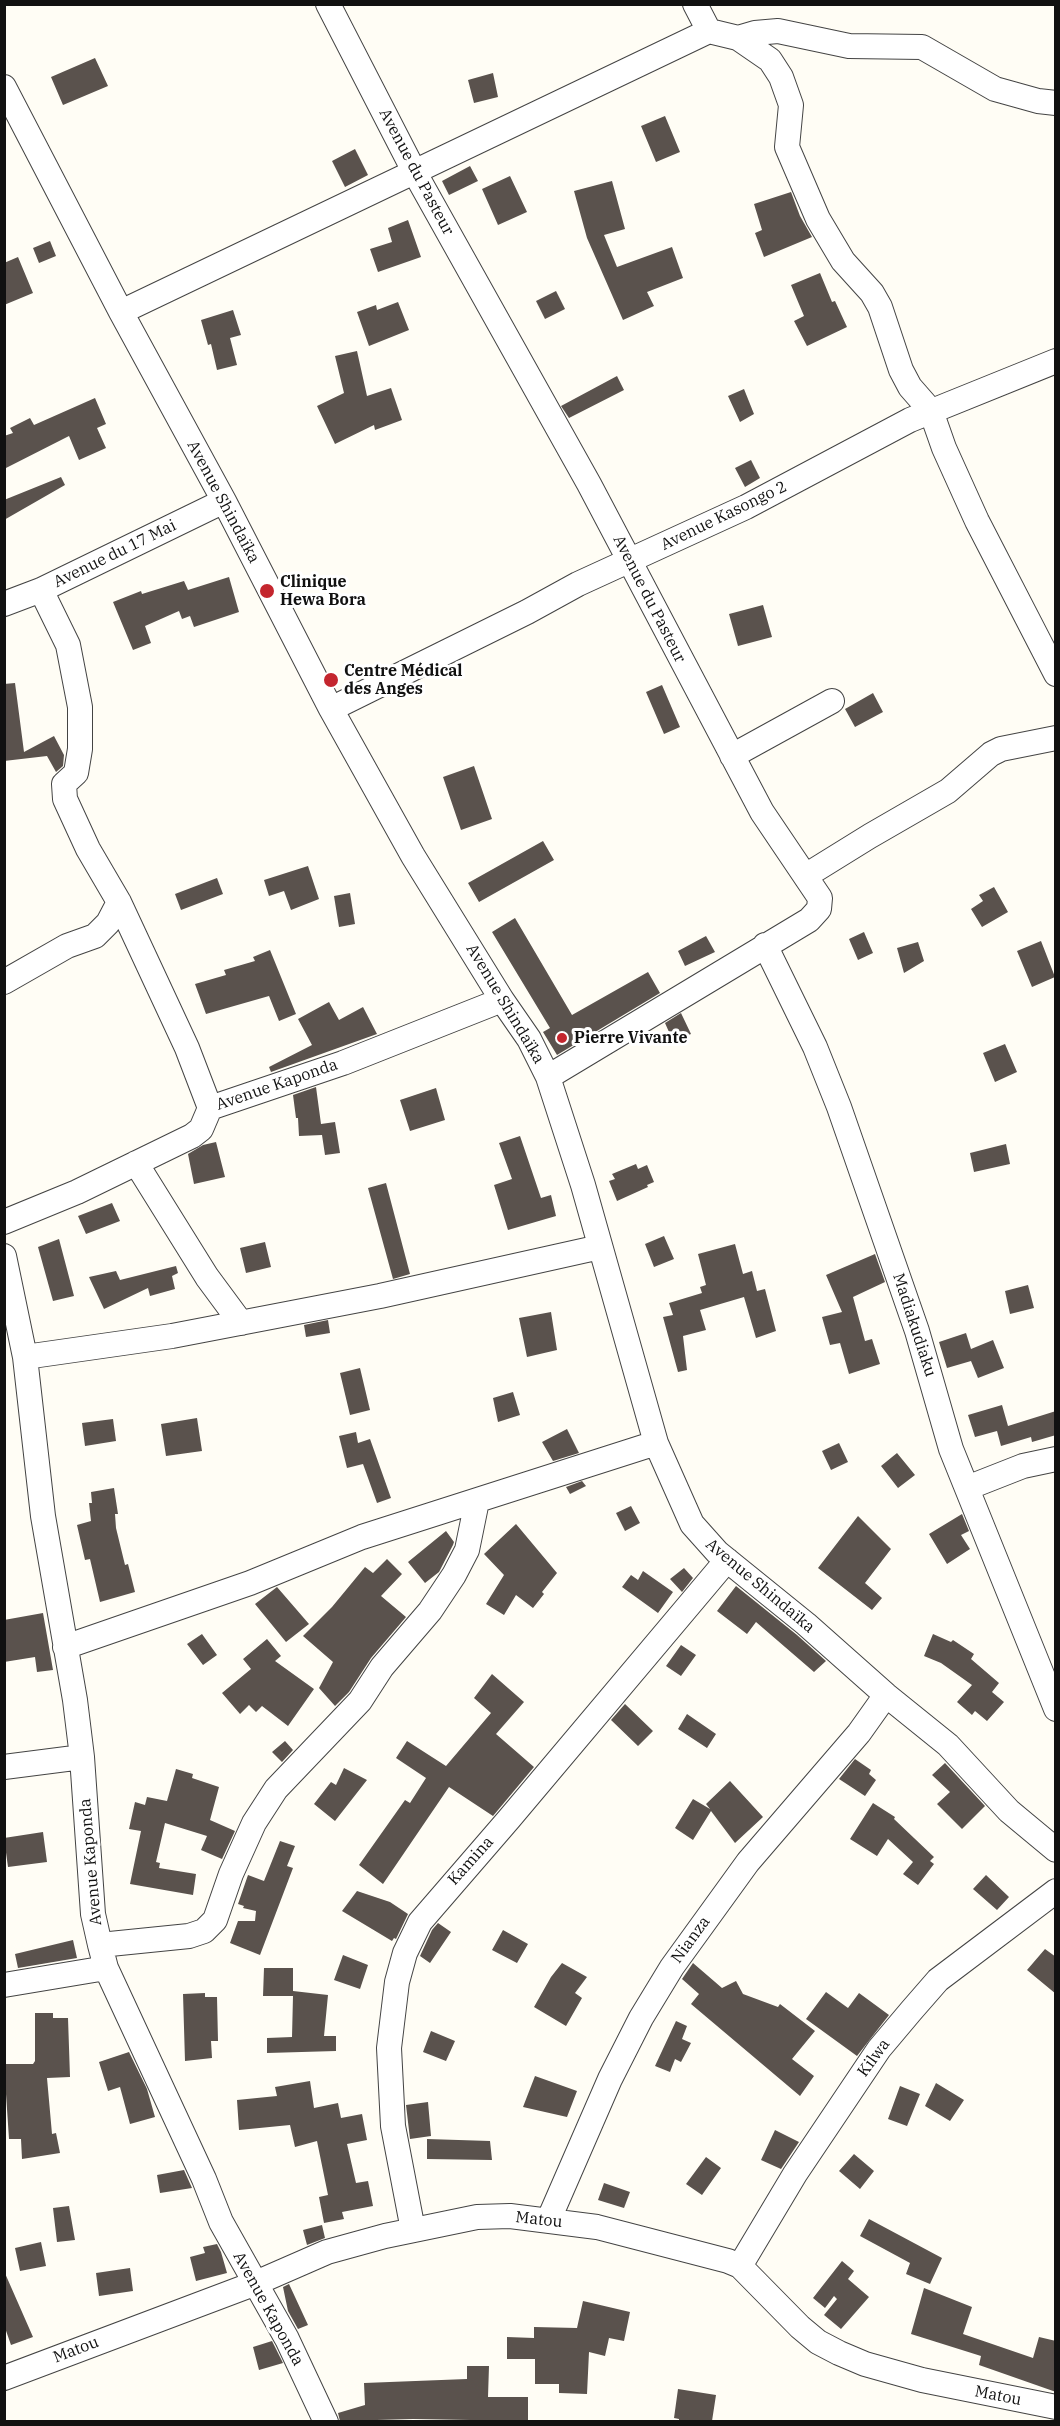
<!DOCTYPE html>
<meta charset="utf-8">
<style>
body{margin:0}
#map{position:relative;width:1060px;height:2426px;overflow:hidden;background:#fffdf5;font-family:"IBM Plex Serif",serif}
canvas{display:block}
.frame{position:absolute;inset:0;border:6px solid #111;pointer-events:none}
</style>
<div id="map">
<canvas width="1060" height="2426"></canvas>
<div class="frame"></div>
</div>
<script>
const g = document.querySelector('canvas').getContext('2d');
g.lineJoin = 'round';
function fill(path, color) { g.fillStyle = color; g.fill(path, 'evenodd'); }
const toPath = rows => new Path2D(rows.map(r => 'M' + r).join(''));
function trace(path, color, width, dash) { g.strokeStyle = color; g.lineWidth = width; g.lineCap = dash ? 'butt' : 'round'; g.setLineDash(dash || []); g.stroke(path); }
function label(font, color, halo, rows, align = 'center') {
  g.font = font + ' "IBM Plex Serif",serif'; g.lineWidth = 6; g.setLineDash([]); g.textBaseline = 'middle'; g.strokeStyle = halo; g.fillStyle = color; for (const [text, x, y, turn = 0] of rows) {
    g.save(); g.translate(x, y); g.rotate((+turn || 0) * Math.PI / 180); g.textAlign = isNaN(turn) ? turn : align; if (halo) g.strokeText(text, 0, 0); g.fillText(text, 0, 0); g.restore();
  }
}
fill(toPath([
 [95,58,108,86,63,105,51,77],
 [493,73,498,97,474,103,468,80],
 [665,116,680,152,656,162,641,126],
 [355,149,368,175,345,187,332,161],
 [470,166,478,181,449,195,442,181],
 [510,176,527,212,498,225,482,189],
 [612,181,625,229,604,235,617,267,672,247,683,278,647,292,654,306,623,320,587,238,574,191],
 [791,192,800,216,812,237,764,257,755,233,762,230,754,204],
 [408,220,421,257,378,272,370,249,392,242,388,228],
 [50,241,56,256,39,263,33,248],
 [18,257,33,293,4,305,4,263],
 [820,273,832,302,835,301,847,327,807,346,794,321,804,316,791,285],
 [556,291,565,309,545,319,536,301],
 [398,302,409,330,369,346,357,312,376,305,377,310],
 [233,310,241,335,230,338,237,365,217,370,211,344,208,345,201,320],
 [357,351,367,396,391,388,402,420,375,430,374,425,335,444,317,406,344,393,335,356],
 [617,376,624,390,569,418,561,406],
 [744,389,754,414,740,422,728,396],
 [95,398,106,424,97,428,106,448,79,460,69,436,4,469,4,436,13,433,10,428,30,418,34,425],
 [751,460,760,478,745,487,735,468],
 [61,477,65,485,4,520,4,500],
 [229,577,239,612,194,627,190,616,182,619,179,611,145,626,151,643,133,650,113,602,141,591,142,594,184,581,188,590],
 [763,605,772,637,738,646,729,614],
 [15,683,24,752,54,736,64,755,63,766,56,772,47,756,4,761,4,684],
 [662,685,680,727,664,734,646,692],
 [873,693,883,712,855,727,845,709],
 [474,766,492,819,461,830,443,777],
 [543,841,554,860,479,902,468,883],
 [308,866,319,899,291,910,284,891,269,896,264,880],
 [217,878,223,894,181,910,175,894],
 [994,887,1008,912,982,927,971,909,983,901,979,895],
 [350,893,355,924,339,927,334,896],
 [515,918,572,1015,648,972,660,993,557,1055,543,1032,550,1028,492,932],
 [864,932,873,953,858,960,849,939],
 [706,936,715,952,685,966,678,951],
 [1041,941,1055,977,1032,987,1017,951],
 [918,942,924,961,904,973,897,948],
 [270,950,296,1014,279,1021,269,996,206,1014,195,984,226,975,224,970,255,961,253,957],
 [329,1002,339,1020,363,1007,377,1034,271,1072,269,1067,312,1045,298,1019],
 [681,1013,691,1034,673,1041,665,1023],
 [1005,1044,1017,1072,995,1082,983,1053],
 [316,1087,321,1124,335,1122,340,1153,325,1155,322,1135,299,1136,298,1118,296,1118,293,1095],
 [436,1088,445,1120,410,1131,400,1100],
 [520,1136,541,1198,551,1195,556,1216,508,1230,494,1185,512,1179,499,1143],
 [216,1142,225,1177,194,1184,188,1154,203,1145],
 [1006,1144,1010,1164,974,1172,970,1153],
 [636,1164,638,1169,647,1165,654,1182,647,1185,648,1187,617,1201,609,1181,615,1179,612,1174],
 [386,1183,410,1274,393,1279,368,1188],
 [112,1203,120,1221,86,1234,78,1216],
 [664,1236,674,1259,654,1267,645,1244],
 [59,1239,74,1296,53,1301,38,1247],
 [265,1242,271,1267,246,1273,240,1248],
 [735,1244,743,1274,752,1271,757,1291,765,1289,776,1331,756,1338,744,1297,700,1310,706,1330,683,1336,687,1370,678,1372,663,1317,673,1315,669,1303,702,1293,700,1287,706,1285,698,1254],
 [875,1254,885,1282,853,1297,865,1341,872,1339,880,1364,849,1374,840,1343,830,1345,822,1317,842,1312,826,1275],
 [176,1266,178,1273,172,1276,175,1289,150,1296,148,1288,104,1309,89,1277,116,1271,120,1280],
 [1028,1285,1034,1308,1010,1314,1005,1291],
 [551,1312,557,1350,527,1357,519,1318],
 [328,1320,330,1333,306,1337,304,1325],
 [966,1333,971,1349,993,1340,1004,1368,978,1378,971,1361,947,1368,939,1342],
 [360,1368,370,1410,350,1415,340,1373],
 [513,1392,520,1415,498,1422,493,1398],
 [1002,1405,1008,1426,1056,1411,1056,1435,1032,1442,1031,1437,1001,1446,997,1431,975,1437,968,1415],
 [197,1418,202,1451,166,1456,161,1424],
 [113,1419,116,1441,85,1446,82,1423],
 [567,1429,579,1453,553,1461,542,1442],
 [356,1432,358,1443,370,1439,391,1498,377,1503,363,1464,347,1468,339,1436],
 [839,1443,848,1462,831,1470,822,1451],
 [897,1453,915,1475,898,1488,881,1466],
 [582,1481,586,1486,570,1494,566,1487],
 [114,1488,118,1514,115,1514,116,1528,125,1565,128,1564,135,1592,100,1602,90,1559,85,1560,77,1525,91,1521,89,1503,92,1503,91,1492],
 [631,1506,640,1523,625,1531,616,1513],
 [962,1514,969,1531,961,1535,970,1549,947,1564,929,1534],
 [858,1516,891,1549,865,1583,882,1598,872,1610,818,1568],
 [516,1524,557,1573,542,1592,544,1594,533,1608,516,1595,504,1615,486,1604,504,1575,484,1554],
 [446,1531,454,1542,453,1545,439,1572,425,1583,408,1562],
 [387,1559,402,1574,381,1596,406,1617,371,1658,349,1692,335,1706,319,1688,333,1662,303,1636,332,1607,365,1567,373,1573],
 [684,1568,693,1578,682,1592,670,1579],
 [643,1571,673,1592,658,1613,622,1587,631,1575,638,1580],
 [736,1586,797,1635,826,1661,814,1672,756,1622,747,1634,717,1611],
 [277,1587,309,1624,286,1642,255,1604],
 [43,1613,53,1670,37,1672,35,1657,4,1662,4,1620],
 [202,1634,217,1655,203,1665,187,1644],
 [933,1634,951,1642,953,1640,974,1654,971,1659,999,1683,992,1692,1004,1702,987,1721,975,1711,972,1715,957,1702,972,1685,941,1663,924,1656],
 [267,1639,281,1656,275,1661,314,1689,288,1726,262,1706,256,1712,249,1705,240,1714,222,1693,251,1669,243,1659],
 [681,1645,696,1655,681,1676,666,1666],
 [492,1674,524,1702,496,1734,534,1767,493,1816,449,1787,383,1884,359,1865,405,1800,410,1803,426,1778,396,1758,407,1741,446,1766,491,1713,474,1698],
 [625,1704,653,1731,638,1746,611,1720],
 [687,1714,716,1734,707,1748,678,1729],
 [285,1741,293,1750,282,1762,272,1752],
 [855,1759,871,1770,869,1774,876,1780,865,1796,839,1779],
 [945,1763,985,1806,962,1829,937,1804,950,1792,932,1775],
 [344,1768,367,1780,335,1821,314,1804,331,1782,336,1785],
 [176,1769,193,1774,192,1778,219,1787,210,1820,235,1831,222,1859,201,1850,207,1836,165,1823,156,1862,160,1863,159,1868,196,1874,193,1895,130,1884,141,1831,129,1829,135,1802,145,1805,147,1797,167,1801],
 [730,1781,763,1817,735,1843,711,1811,693,1840,675,1828,693,1799,710,1809,706,1804],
 [873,1803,895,1817,894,1819,934,1857,930,1861,934,1864,918,1885,903,1874,913,1862,888,1839,877,1856,850,1839],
 [43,1832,47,1862,8,1867,4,1838],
 [280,1841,295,1846,287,1866,293,1868,260,1955,230,1943,238,1921,255,1921,256,1911,243,1908,244,1906,238,1904,248,1875,264,1881],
 [986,1875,1009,1897,997,1910,973,1889],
 [357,1891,390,1902,408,1914,396,1939,394,1938,392,1941,342,1911],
 [438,1923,451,1932,430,1963,420,1956,432,1930],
 [503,1930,528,1944,517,1963,492,1950],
 [73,1940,77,1958,18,1968,15,1954],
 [1045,1949,1056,1957,1056,1994,1027,1970],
 [343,1955,368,1965,360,1989,334,1980],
 [562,1963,587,1977,575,1993,582,1998,566,2026,534,2007,551,1977],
 [693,1963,722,1988,736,1981,743,1994,778,2007,780,2004,815,2031,792,2059,814,2076,800,2096,691,2004,699,1994,682,1979],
 [264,1968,293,1968,293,1991,328,1995,324,2036,336,2036,336,2051,267,2053,267,2038,292,2037,293,1996,263,1996],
 [826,1992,848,2008,859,1993,889,2015,857,2056,806,2019],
 [205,1993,205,1997,217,1997,218,2041,211,2041,212,2058,185,2061,183,1994],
 [35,2013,53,2013,53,2018,68,2018,70,2077,47,2078,52,2134,56,2133,60,2153,22,2159,21,2139,9,2139,4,2064,33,2064,35,2061],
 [676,2021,687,2026,682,2039,691,2043,681,2062,675,2059,670,2072,655,2066],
 [431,2031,455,2041,446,2061,423,2052],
 [129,2052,147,2089,155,2117,130,2124,120,2087,108,2091,99,2062],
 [535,2076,577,2091,567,2117,523,2107],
 [310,2081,314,2108,338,2103,341,2118,362,2114,367,2140,347,2144,356,2183,368,2181,373,2206,342,2212,344,2219,324,2223,319,2197,328,2195,317,2141,295,2147,290,2125,239,2130,237,2100,277,2096,275,2087],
 [936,2083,964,2100,950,2121,925,2106],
 [900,2086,920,2094,907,2126,888,2119],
 [428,2102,431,2136,410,2139,406,2105],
 [775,2130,799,2142,781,2169,761,2160],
 [427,2139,490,2141,492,2160,427,2159],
 [854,2154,874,2171,860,2189,839,2171],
 [706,2157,721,2168,702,2195,686,2184],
 [184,2170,192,2188,160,2193,157,2175],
 [604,2183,630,2192,624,2208,598,2200],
 [69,2206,75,2240,57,2242,53,2208],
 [869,2219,942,2258,930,2284,906,2274,910,2263,860,2236],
 [322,2225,325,2238,307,2245,303,2230],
 [41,2242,46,2266,20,2271,15,2248],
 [217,2244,221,2252,227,2273,196,2281,190,2257,205,2253,203,2247],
 [842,2261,854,2271,848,2279,869,2297,841,2329,824,2315,837,2299,834,2296,825,2308,813,2298],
 [130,2268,133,2291,99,2296,96,2273],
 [4,2271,33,2337,11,2345,4,2325],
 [289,2284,308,2325,298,2329,288,2311,283,2287],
 [924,2288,972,2307,963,2334,1033,2358,1039,2337,1056,2341,1056,2392,979,2365,981,2356,911,2334],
 [583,2301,630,2312,624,2341,609,2338,605,2356,589,2352,587,2394,559,2393,559,2384,535,2384,535,2359,507,2359,507,2337,534,2338,534,2327,577,2328],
 [272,2341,283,2363,259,2370,253,2347],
 [467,2366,489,2366,488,2397,528,2397,528,2421,413,2419,340,2421,338,2413,365,2405,364,2383,467,2379],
 [678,2389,716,2395,712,2421,679,2421,679,2419,674,2418]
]), '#5a524d');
const minor = toPath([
 [328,4,415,173,589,484,762,812,820,898,819,909,809,920,548,1077],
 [695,4,709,31],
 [738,38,770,60,781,77,791,105,787,147,818,219,843,261,872,293,880,307,901,370,910,387,931,411,944,448,977,521,1056,674],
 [4,87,121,312,224,501,331,709,413,856,502,1000,529,1039,548,1077,583,1185,656,1443,692,1524,717,1552,806,1624,886,1695,948,1745,1009,1811,1056,1850],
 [121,312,709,31,738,38,755,33,778,31,849,46,922,47,995,89,1038,101,1056,103],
 [41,590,68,645,80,707,80,749,76,773,64,784,65,799,88,849,119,902,187,1048,210,1108],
 [4,604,41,590,224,501],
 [331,709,527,612,578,584,746,507,910,420,1056,361],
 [732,756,832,701],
 [807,875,870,836,948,791,991,754,1001,749,1056,738],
 [765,945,815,1047,839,1107,917,1331,951,1449,1056,1709],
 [4,982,67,946,95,936,108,923,119,902],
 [136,1163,207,1277,241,1323],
 [4,1222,77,1192,192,1136,201,1129,210,1108,343,1063,502,1000],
 [4,1256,25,1357,43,1516,75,1700,82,1757,93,1914,100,1945,106,1968,204,2179,221,2222,287,2339,326,2422],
 [25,1357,172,1336,271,1317,380,1296,600,1247],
 [967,1488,1023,1466,1056,1459],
 [65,1647,250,1583,362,1537,656,1443],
 [4,1767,82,1757],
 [100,1945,189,1936,204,1931,215,1920,231,1874,254,1823,276,1789,360,1701,382,1667,430,1611,454,1575,467,1550,477,1501],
 [4,1985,106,1968],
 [549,2219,610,2079,641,2018,672,1967,748,1862,859,1733,886,1695],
 [413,2230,393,2126,389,2048,397,1982,405,1953,420,1922,509,1819,727,1560],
 [740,2266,795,2174,879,2049,911,2011,938,1980,1056,1891],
 [4,2378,256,2283,327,2252,385,2236,477,2217,510,2216,597,2227,728,2261,740,2266,800,2327,818,2342,839,2353,865,2364,922,2380,1056,2407]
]);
trace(minor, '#444', 26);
trace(minor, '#fff', 24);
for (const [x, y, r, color] of [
 [267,591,8,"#c4262e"],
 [331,680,8,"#c4262e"],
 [562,1038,6,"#c4262e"]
]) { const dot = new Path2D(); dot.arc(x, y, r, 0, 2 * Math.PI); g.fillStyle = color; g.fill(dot); trace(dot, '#fff', 2); }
label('16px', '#111', '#fff', [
 ["Avenue du Pasteur",416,172,62],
 ["Avenue Shindaïka",223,502,62],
 ["Avenue Kasongo 2",724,516,-26],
 ["Avenue du 17 Mai",115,554,-26],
 ["Avenue du Pasteur",649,599,63],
 ["Avenue Shindaïka",505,1004,59],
 ["Avenue Kaponda",277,1085,-19],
 ["Madiakudiaku",914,1325,72],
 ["Avenue Shindaïka",760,1586,40],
 ["Kamina",471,1861,-48],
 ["Avenue Kaponda",91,1862,-95],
 ["Nianza",691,1940,-54],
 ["Kilwa",874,2058,-54],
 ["Matou",539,2220,6],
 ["Avenue Kaponda",268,2309,61],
 ["Matou",76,2350,-21],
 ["Matou",998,2396,11]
]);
label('bold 16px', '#111', '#fff', [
 ["Clinique",280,582],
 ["Hewa Bora",280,600],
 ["Centre Médical",344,671],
 ["des Anges",344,689],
 ["Pierre Vivante",574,1038]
], 'left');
</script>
